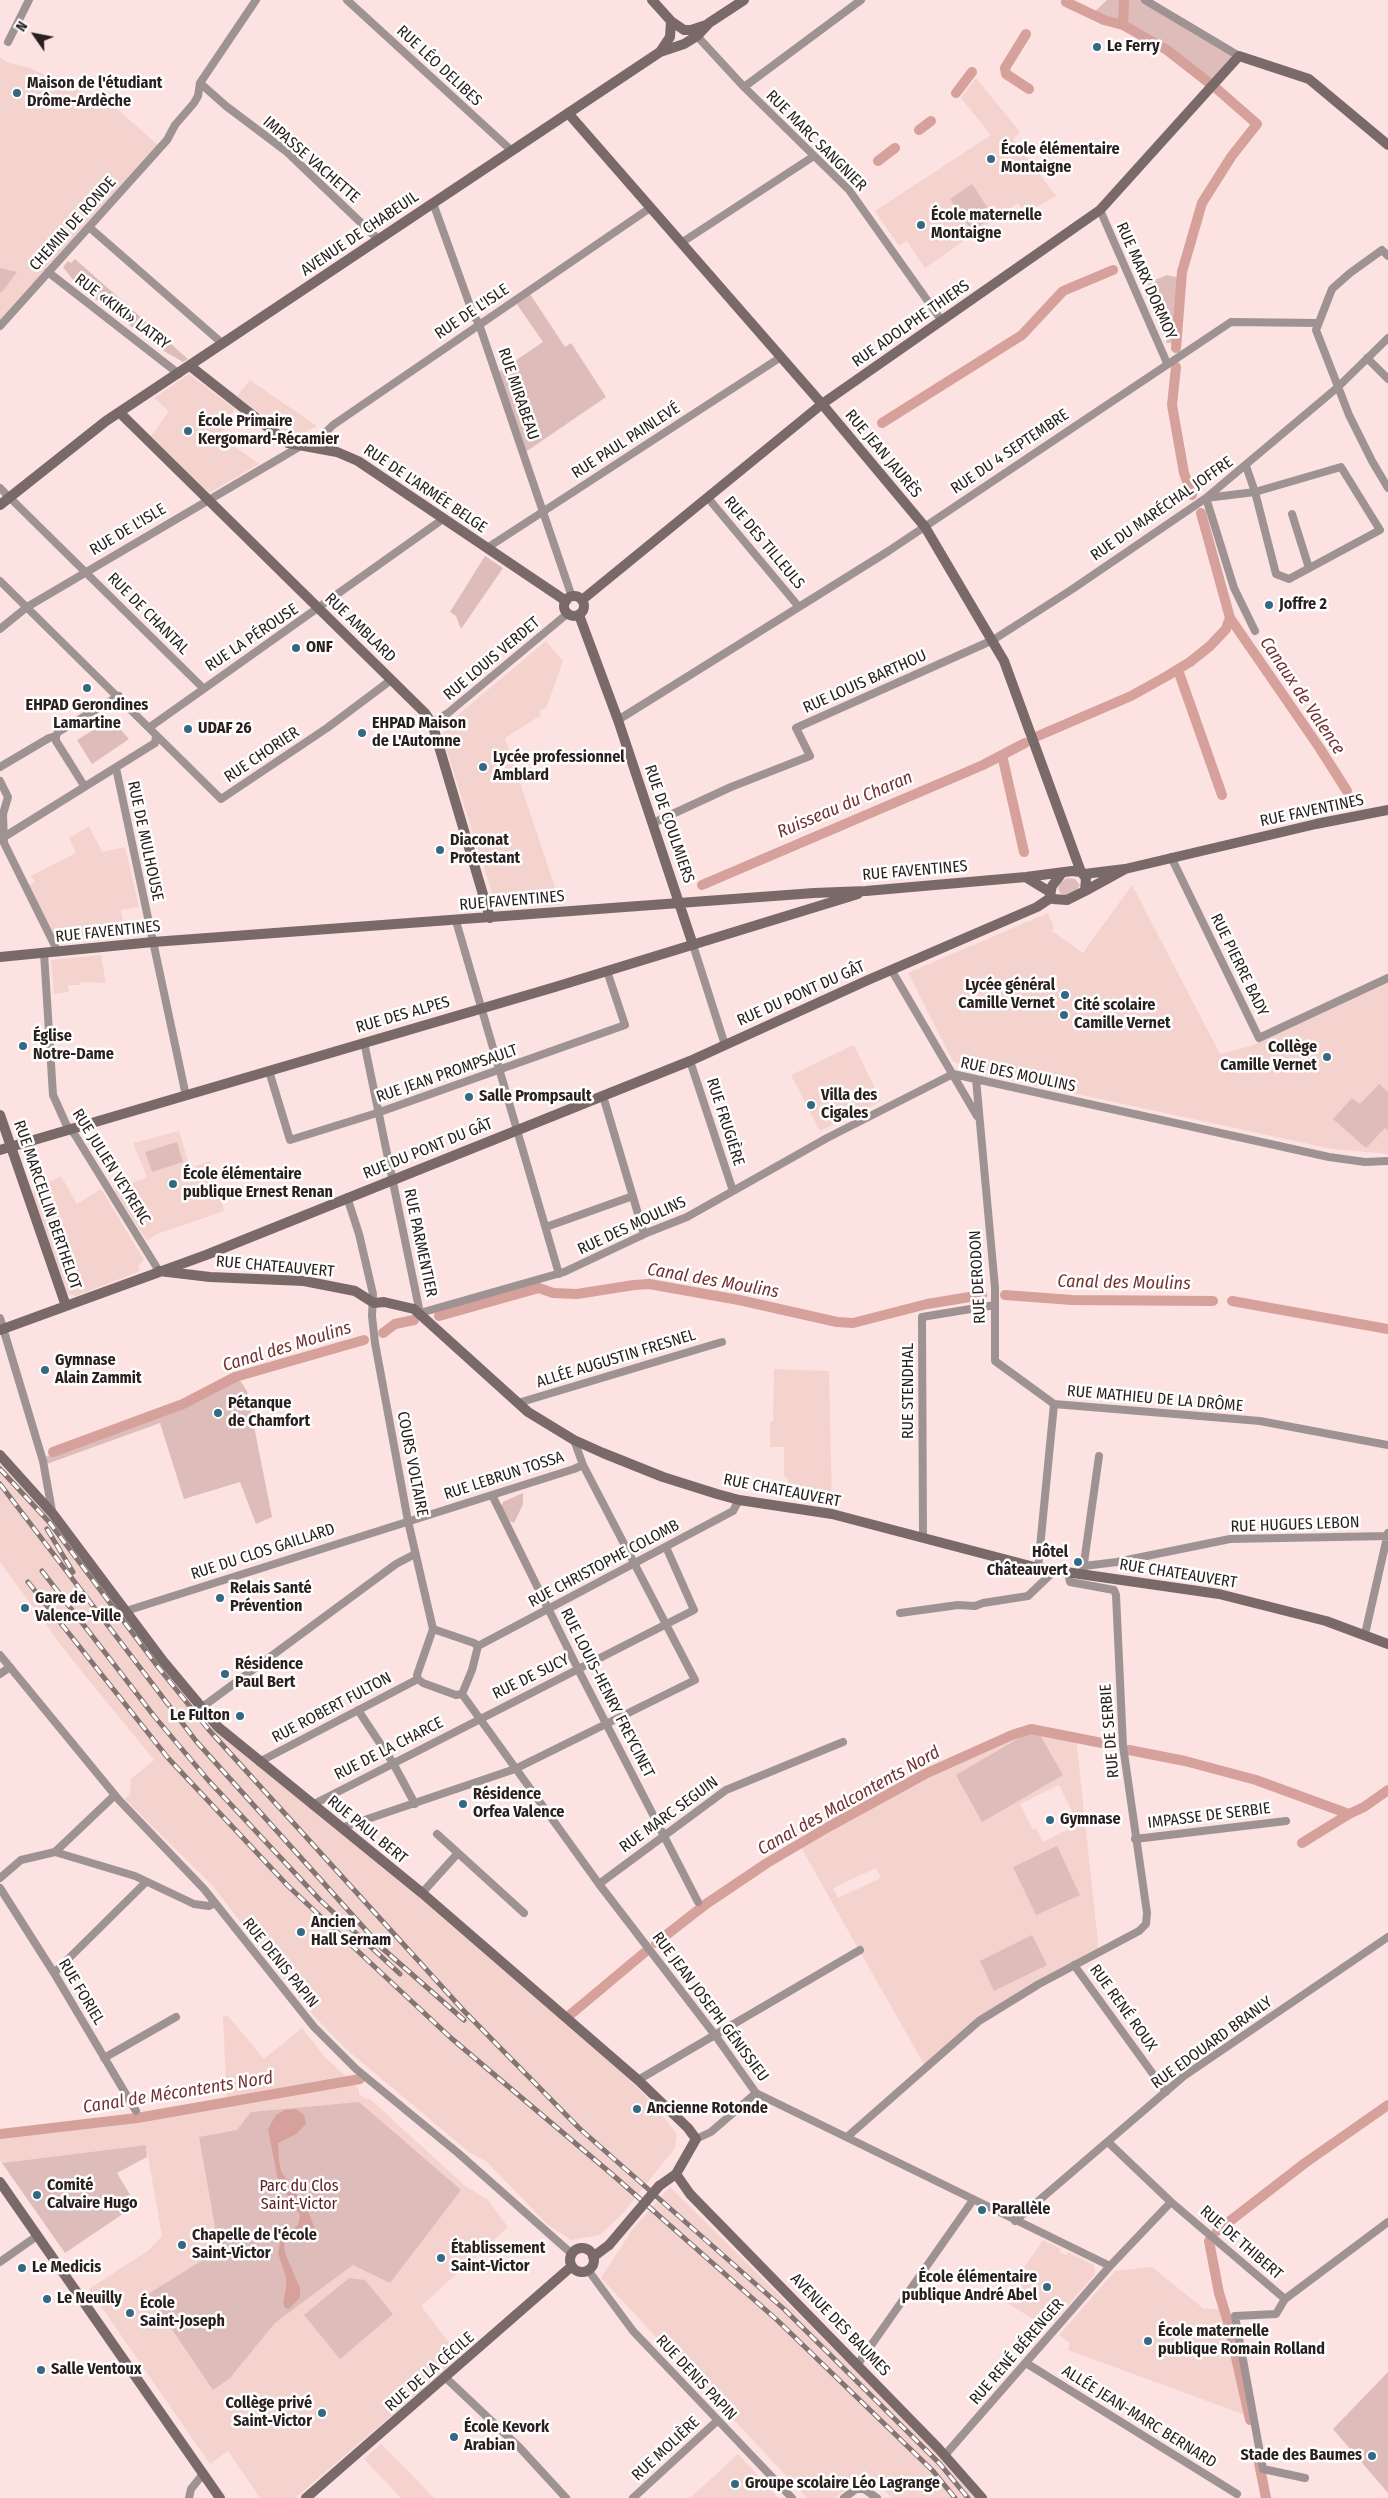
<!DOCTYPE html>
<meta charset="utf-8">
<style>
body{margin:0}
#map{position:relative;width:1388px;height:2498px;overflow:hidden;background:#fce2e0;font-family:"Fira Sans Condensed",sans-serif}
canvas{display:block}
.north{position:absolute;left:10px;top:10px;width:50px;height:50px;-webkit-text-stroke:4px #fff;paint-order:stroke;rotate:303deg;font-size:14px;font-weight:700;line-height:20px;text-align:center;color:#281f1e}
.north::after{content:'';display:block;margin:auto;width:18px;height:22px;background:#281f1e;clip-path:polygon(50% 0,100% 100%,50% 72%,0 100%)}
</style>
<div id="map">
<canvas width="1388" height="2498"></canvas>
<div class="north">N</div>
</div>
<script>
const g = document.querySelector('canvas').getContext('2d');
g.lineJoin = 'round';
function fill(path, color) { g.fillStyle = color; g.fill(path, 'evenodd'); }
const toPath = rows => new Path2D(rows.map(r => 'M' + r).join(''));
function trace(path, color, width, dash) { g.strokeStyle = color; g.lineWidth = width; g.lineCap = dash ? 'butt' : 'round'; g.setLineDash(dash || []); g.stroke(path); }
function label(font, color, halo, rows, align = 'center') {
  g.font = font + ' "Fira Sans Condensed",sans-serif'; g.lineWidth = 5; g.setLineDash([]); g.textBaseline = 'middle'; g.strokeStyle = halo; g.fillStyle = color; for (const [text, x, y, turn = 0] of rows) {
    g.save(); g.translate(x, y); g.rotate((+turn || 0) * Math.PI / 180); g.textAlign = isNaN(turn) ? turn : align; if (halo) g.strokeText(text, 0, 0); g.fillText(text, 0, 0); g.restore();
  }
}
fill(toPath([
 [0,57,9,63,30,68,116,108,159,146,0,322],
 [976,78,1020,132,1013,139,1056,196,1025,213,1018,203,925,268,907,241,899,246,875,211,991,135,961,98],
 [189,374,235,409,231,414,238,421,218,434,259,464,209,493,151,436,169,411,154,398],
 [250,380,254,383,317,426,305,432,291,435,282,430,237,396],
 [546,641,563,661,546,708,539,710,541,715,505,738,561,905,497,908,442,736,446,725],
 [89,826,102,852,125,847,139,907,121,910,125,936,57,942,28,885,35,882,31,876,76,853,69,838],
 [1132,885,1220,1054,1251,1046,1388,983,1388,1154,1332,1149,975,1072,953,1061,908,973,1048,913,1054,928,1052,931,1083,953],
 [101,955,106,983,81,982,80,985,68,985,69,992,54,994,51,960],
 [854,1045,881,1101,820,1131,791,1075],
 [179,1131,190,1168,210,1161,224,1211,157,1234,147,1241,114,1190,147,1177,133,1143],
 [61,1176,77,1204,101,1189,144,1260,138,1266,140,1271,76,1296,68,1294,31,1192],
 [774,1369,829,1371,832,1508,818,1505,821,1493,814,1490,789,1491,788,1479,784,1475,784,1447,770,1447,770,1422,773,1421],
 [0,1461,39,1503,196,1710,215,1731,416,1895,624,2074,655,2106,677,2134,675,2148,624,2212,600,2235,571,2240,548,2225,487,2162,469,2152,346,2049,314,2016,212,1885,125,1799,130,1794,131,1779,154,1760,70,1657,0,1562],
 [1031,1729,1076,1737,1099,1952,979,2021,926,2068,799,1844,925,1774,1012,1735],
 [1059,1785,1072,1811,1068,1813,1075,1826,1043,1842,1036,1829,1033,1830,1020,1804],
 [876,1868,881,1878,838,1898,833,1888],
 [223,2016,228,2016,264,2059,302,2028,325,2057,359,2089,359,2094,366,2099,370,2099,464,2185,488,2200,508,2227,421,2306,460,2357,295,2498,260,2498,228,2451,210,2464,89,2289,149,2250,162,2236,146,2145,2,2163,0,2160,0,2136,153,2117,227,2104],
 [461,2190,353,2265,275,2323,253,2350,148,2294,211,2255,220,2255],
 [670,2187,951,2465,977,2498,892,2498,865,2471,835,2498,807,2498,601,2278,632,2230],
 [1043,2240,1061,2249,1059,2252,1066,2255,1068,2252,1094,2265,1095,2274,1054,2321,1051,2319,1046,2327,1002,2300],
 [1152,2267,1204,2309,1222,2309,1248,2416,1068,2350,1070,2343,1059,2335,1115,2271],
 [381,2444,408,2471,434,2498,401,2498,364,2459],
 [738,2454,779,2498,690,2498]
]), '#f4d3cf');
fill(toPath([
 [1107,0,1145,0,1239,56,1215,83,1208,82,1167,50,1123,25,1092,14],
 [972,184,993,216,972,231,950,199],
 [75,259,188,359,183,362,162,350,77,285,63,267,68,261,71,263],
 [0,268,17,272,1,293,0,292],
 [1167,275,1180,278,1175,343,1167,343,1144,289,1150,282],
 [528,291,565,347,571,343,606,397,524,453,496,374,543,342,514,300],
 [485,556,503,568,461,629,456,616,450,612],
 [111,719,129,739,92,764,77,740],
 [1067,878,1075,879,1080,885,1077,890,1070,895,1064,895,1060,893,1058,888,1061,882],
 [1379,1084,1388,1092,1388,1130,1385,1128,1366,1148,1333,1119,1352,1098,1360,1104],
 [177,1142,183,1162,152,1172,145,1152],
 [239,1379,247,1391,272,1517,256,1524,240,1482,184,1499,160,1423,44,1465,42,1458,160,1416],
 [523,1493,523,1504,514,1523,507,1520,501,1507,503,1502],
 [1036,1728,1063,1775,982,1822,956,1775],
 [1057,1846,1080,1895,1036,1915,1013,1867],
 [1032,1935,1047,1965,994,1991,980,1961],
 [359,2102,461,2190,390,2283,353,2265,275,2323,230,2378,213,2390,148,2294,201,2261,211,2255,220,2255,199,2137,237,2130,251,2112],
 [146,2145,147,2157,117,2173,136,2205,65,2253,2,2163],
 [349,2278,365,2280,393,2314,340,2359,304,2315],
 [1388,2372,1388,2493,1333,2429]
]), '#debcb9');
fill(toPath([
 [296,2109,304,2115,306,2124,296,2134,278,2143,279,2160,281,2171,308,2211,316,2232,313,2239,302,2231,284,2244,285,2253,300,2288,300,2297,289,2309,285,2308,283,2303,286,2288,286,2277,278,2253,281,2237,298,2225,300,2215,278,2180,268,2129,276,2115,285,2110]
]), '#d6a09b');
trace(toPath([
 [1066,2,1104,20,1123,25,1167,50,1208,82],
 [1123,25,1124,0],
 [1026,34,1005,68,1006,74,1029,89],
 [956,93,972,72],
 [919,130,931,121],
 [878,161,895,148],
 [1176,348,1182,272,1202,203,1231,157,1257,124,1217,89],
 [1176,367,1172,405,1184,473,1192,495],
 [882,423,1022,335,1063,291,1113,270],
 [1230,618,1319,747,1347,791],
 [1178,670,1222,795],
 [1038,736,1131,696,1167,676,1190,662,1210,646,1226,629,1230,618,1201,513],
 [1002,755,1024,852],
 [702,885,983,765,1025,743],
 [1005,1295,1072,1300,1213,1301],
 [1232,1301,1388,1329],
 [439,1316,539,1288,553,1293,577,1294,634,1285,649,1284,739,1300,837,1322,853,1323,927,1304,982,1295],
 [383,1333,395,1324,414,1320],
 [53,1452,183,1404,235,1377,364,1340],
 [1129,1750,1185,1761,1256,1780,1349,1814,1364,1807,1388,1790],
 [1302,1843,1349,1814],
 [656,1943,706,1904,767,1863,830,1826,925,1774,1012,1735,1031,1729,1102,1743],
 [571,2014,644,1953],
 [0,2134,137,2118,360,2079],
 [1217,2231,1305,2163,1388,2105],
 [1209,2241,1219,2293,1228,2322,1250,2420],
 [1258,2458,1266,2498]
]), '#d6a09b', 10);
trace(toPath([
 [347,0,512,151],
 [1145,0,1239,56],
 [697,36,744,87,849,190,942,321],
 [8,42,29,0],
 [200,83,226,106,287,152,379,240],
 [744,87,861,0],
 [433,203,473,314,479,324,572,597],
 [1100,210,1167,363],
 [89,227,223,344],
 [681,243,814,156],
 [1388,256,1382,250,1350,273,1332,289,1316,330,1349,415,1372,461,1388,488],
 [48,272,179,374],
 [0,326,167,140,175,125,194,103,198,96,200,83,256,0],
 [1367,358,1388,379],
 [322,449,325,433,333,425,650,208],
 [1246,466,1255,492,1276,574,1289,579,1380,530,1341,467,1255,492,1206,498,1234,588,1255,631],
 [0,488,203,688],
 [708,498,799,607],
 [1292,514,1309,568],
 [487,548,781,357],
 [0,581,221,799,327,728,391,680],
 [0,629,27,607,299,447],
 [618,720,887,552,1231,322,1318,323],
 [432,723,448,713,567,614],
 [150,727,443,519],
 [56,736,58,732,119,696],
 [56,736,56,741,68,760,83,784,86,785],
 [0,767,49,738,56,736],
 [116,768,186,1096],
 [0,781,8,797,3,814,4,843,58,952],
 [653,823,731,787,810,756,796,728,993,640,1071,590,1206,498,1338,387,1388,338],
 [4,837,155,743,156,736],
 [1171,857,1259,1038,1388,978],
 [456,921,559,1274],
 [693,945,725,1045],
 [44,953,53,1095,66,1124,75,1135,159,1271],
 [892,971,977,1116],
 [364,1042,420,1313,564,1272,649,1232,687,1217,827,1138,953,1074,1329,1157,1365,1162,1388,1161],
 [690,1061,733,1191],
 [269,1071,290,1140,377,1113,625,1025,607,971],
 [976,1079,995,1288,995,1361,1054,1404],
 [603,1096,644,1234],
 [347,1197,359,1234,373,1294,372,1316,375,1343,408,1521,433,1629],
 [546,1227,633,1196],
 [0,1318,43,1461,52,1511],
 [518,1403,722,1342],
 [1054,1404,1260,1421,1388,1445],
 [492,1495,580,1673,698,1902],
 [923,1538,922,1317,995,1305],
 [1084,1566,1117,1562,1230,1539,1388,1536],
 [1038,1568,1054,1404],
 [1083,1570,1099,1456],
 [126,1611,574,1469,583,1465,574,1440],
 [900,1613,958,1605,975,1606,983,1603,1028,1596,1054,1571],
 [433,1629,474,1643,478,1646],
 [1365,1634,1388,1533],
 [478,1646,733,1511,739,1500],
 [0,1655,119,1800,204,1889,314,2027,356,2069,458,2153,572,2254],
 [0,1674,10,1667],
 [418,1679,417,1675,433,1629],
 [418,1679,423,1683,456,1695,462,1694],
 [462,1694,599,1884,715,2035,756,2093,1110,2266],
 [462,1694,472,1670,478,1646],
 [201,1708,396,1564,415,1554],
 [358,1710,393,1763,415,1804],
 [259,1762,418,1679],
 [312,1805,694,1610,666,1547],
 [341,1828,515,1769,695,1680,583,1465],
 [1135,1839,1286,1821],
 [55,1852,115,1795],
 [458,1853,524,1913],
 [0,1878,21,1860,55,1852,135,1876,194,1904,209,1906,214,1903],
 [599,1884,726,1790,843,1742],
 [0,1888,54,1973,136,2111],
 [422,1893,458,1853,437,1834],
 [1074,1965,1166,2092],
 [54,1973,146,1882],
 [104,2058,176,2017],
 [638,2080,860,1950],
 [847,2137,979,2021,1039,1984,1139,1931,1146,1924,1147,1913,1123,1746,1116,1595,1114,1590,1070,1582,1068,1573],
 [696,2139,711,2132,756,2093],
 [1108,2142,1171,2202,1285,2299,1388,2222],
 [1015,2221,1184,2076,1388,1937],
 [0,2262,37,2236],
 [588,2270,633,2331,792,2498],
 [1285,2299,1276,2314,1235,2316,1263,2469,1305,2478],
 [1026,2363,1237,2494],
 [858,2364,973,2200],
 [446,2378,520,2448,566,2498],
 [945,2455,1110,2266,1171,2202],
 [189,2498,191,2489,203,2474],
 [633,2498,717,2421],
 [844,2498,856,2489,864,2489,877,2498]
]), '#9e9392', 8);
trace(toPath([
 [652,0,671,21,684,30,691,30,706,25],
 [660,52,670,37,671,21],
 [568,113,822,404,925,527,1004,661,1081,872],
 [190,366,288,443,337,452,358,461,566,601],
 [120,413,425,713,432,723,490,918],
 [0,505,106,421,660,52,684,44,697,36,709,23,744,0],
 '564 606a10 10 0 1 1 20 0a10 10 0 1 1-20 0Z',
 [582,600,822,404,1100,210,1239,56,1309,79,1388,145],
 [579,615,618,720,693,945],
 [1084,874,1125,869,1316,824,1388,810],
 [1027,878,1050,892],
 [1085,891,1125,869],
 [0,957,153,942,814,893,866,891,1026,877,1072,871,1081,872,1086,878,1085,891,1067,900,1053,899,1050,895,1052,886,1062,873],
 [0,1115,66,1306],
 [0,1150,555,987,858,894],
 [159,1271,210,1277,304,1281,355,1291,374,1303,384,1302,414,1309,528,1412,574,1440,603,1453,663,1477,717,1494,739,1500,832,1514,1038,1568,1219,1594,1326,1621,1388,1644],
 [0,1330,206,1255,690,1061,868,980,1037,907,1052,897],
 [0,1455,53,1514,163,1661,218,1727,422,1893,638,2080,688,2128,696,2139,676,2174],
 [676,2174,690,2194,938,2448,982,2498],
 [0,2182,220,2498],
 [659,2186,676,2174],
 '570 2260a12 12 0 1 1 24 0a12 12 0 1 1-24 0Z',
 [593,2257,609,2245],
 [306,2498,572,2266]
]), '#796a69', 10);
const rail = toPath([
 [0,1469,50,1523,158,1667,209,1730,464,2011,579,2128,785,2310,940,2464,968,2498],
 [0,1484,196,1741,382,1948,464,2020],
 [47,1529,73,1572],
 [42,1571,154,1716,208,1780,320,1900,400,1974],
 [28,1582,168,1758,288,1886,451,2038,614,2176,777,2320,933,2471,955,2498]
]);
trace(rail, '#847472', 5);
trace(rail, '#fff', 3, [9]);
trace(toPath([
 [609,2245,659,2186]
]), '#796a69', 10);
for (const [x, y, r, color] of [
 [1097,47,5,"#346985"],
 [17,93,5,"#346985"],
 [991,159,5,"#346985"],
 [921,225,5,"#346985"],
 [188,431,5,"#346985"],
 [1269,605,5,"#346985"],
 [296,648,5,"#346985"],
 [87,688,5,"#346985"],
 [188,729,5,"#346985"],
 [362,733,5,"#346985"],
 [483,767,5,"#346985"],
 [440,850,5,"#346985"],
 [1065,995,5,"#346985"],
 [1064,1015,5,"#346985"],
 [23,1046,5,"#346985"],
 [1327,1057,5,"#346985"],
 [469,1097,5,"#346985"],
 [811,1105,5,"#346985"],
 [173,1184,5,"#346985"],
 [45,1370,5,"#346985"],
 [218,1413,5,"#346985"],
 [1078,1562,5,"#346985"],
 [220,1598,5,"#346985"],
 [25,1608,5,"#346985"],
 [225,1674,5,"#346985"],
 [240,1716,5,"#346985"],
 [463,1804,5,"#346985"],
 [1050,1820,5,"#346985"],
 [301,1932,5,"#346985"],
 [637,2109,5,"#346985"],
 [37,2195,5,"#346985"],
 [982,2210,5,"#346985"],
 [182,2245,5,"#346985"],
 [441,2258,5,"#346985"],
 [22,2268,5,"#346985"],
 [1047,2287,5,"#346985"],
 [47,2299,5,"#346985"],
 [130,2313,5,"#346985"],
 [1148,2341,5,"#346985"],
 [41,2370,5,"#346985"],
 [322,2413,5,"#346985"],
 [454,2437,5,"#346985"],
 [1372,2456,5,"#346985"],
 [735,2484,5,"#346985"]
]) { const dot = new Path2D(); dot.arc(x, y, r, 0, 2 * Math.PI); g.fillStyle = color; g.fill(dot); trace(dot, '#fff', 2); }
label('bold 16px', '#281f1e', '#fff', [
 ["Le Ferry",1107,47],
 ["Maison de l'étudiant",27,84],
 ["Drôme-Ardèche",27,102],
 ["École élémentaire",1001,150],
 ["Montaigne",1001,168],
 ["École maternelle",931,216],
 ["Montaigne",931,234],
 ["École Primaire",198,422],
 ["Kergomard-Récamier",198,440],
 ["Joffre 2",1279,605],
 ["ONF",306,648],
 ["EHPAD Gerondines",87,706,"center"],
 ["Lamartine",87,724,"center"],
 ["EHPAD Maison",372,724],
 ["de L'Automne",372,742],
 ["UDAF 26",198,729],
 ["Lycée professionnel",493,758],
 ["Amblard",493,776],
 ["Diaconat",450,841],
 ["Protestant",450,859],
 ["Lycée général",1055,986,"right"],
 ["Camille Vernet",1055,1004,"right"],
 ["Cité scolaire",1074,1006],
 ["Camille Vernet",1074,1024],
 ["Église",33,1037],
 ["Notre-Dame",33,1055],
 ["Collège",1317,1048,"right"],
 ["Camille Vernet",1317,1066,"right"],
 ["Villa des",821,1096],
 ["Cigales",821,1114],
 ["Salle Prompsault",479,1097],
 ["École élémentaire",183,1175],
 ["publique Ernest Renan",183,1193],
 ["Gymnase",55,1361],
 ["Alain Zammit",55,1379],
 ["Pétanque",228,1404],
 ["de Chamfort",228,1422],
 ["Hôtel",1068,1553,"right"],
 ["Châteauvert",1068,1571,"right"],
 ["Relais Santé",230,1589],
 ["Prévention",230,1607],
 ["Gare de",35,1599],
 ["Valence-Ville",35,1617],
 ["Résidence",235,1665],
 ["Paul Bert",235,1683],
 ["Le Fulton",230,1716,"right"],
 ["Résidence",473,1795],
 ["Orfea Valence",473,1813],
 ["Gymnase",1060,1820],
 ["Ancien",311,1923],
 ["Hall Sernam",311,1941],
 ["Ancienne Rotonde",647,2109],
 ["Comité",47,2186],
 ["Calvaire Hugo",47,2204],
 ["Parallèle",992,2210],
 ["Chapelle de l'école",192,2236],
 ["Saint-Victor",192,2254],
 ["Établissement",451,2249],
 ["Saint-Victor",451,2267],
 ["Le Medicis",32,2268],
 ["École élémentaire",1037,2278,"right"],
 ["publique André Abel",1037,2296,"right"],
 ["Le Neuilly",57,2299],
 ["École",140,2304],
 ["Saint-Joseph",140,2322],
 ["École maternelle",1158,2332],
 ["publique Romain Rolland",1158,2350],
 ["Salle Ventoux",51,2370],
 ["Collège privé",312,2404,"right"],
 ["Saint-Victor",312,2422,"right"],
 ["École Kevork",464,2428],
 ["Arabian",464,2446],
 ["Stade des Baumes",1362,2456,"right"],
 ["Groupe scolaire Léo Lagrange",745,2484]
], 'left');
label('16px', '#281f1e', '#fff', [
 ["RUE LÉO DELIBES",439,66,43],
 ["RUE MARC SANGNIER",816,141,45],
 ["IMPASSE VACHETTE",311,160,41],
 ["CHEMIN DE RONDE",73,224,-48],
 ["AVENUE DE CHABEUIL",360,234,-34],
 ["RUE MARX DORMOY",1146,281,66],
 ["RUE «KIKI» LATRY",122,312,37],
 ["RUE DE L'ISLE",472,312,-34],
 ["RUE ADOLPHE THIERS",911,324,-35],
 ["RUE MIRABEAU",518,394,71],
 ["RUE PAUL PAINLEVÉ",626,441,-33],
 ["RUE DU 4 SEPTEMBRE",1010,452,-34],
 ["RUE JEAN JAURÈS",883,454,50],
 ["RUE DE L'ARMÉE BELGE",425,489,34],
 ["RUE DU MARÉCHAL JOFFRE",1162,509,-35],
 ["RUE DE L'ISLE",128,530,-31],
 ["RUE DES TILLEULS",764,543,50],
 ["RUE DE CHANTAL",148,614,45],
 ["RUE AMBLARD",360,628,44],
 ["RUE LA PÉROUSE",252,638,-34],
 ["RUE LOUIS VERDET",492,659,-40],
 ["RUE LOUIS BARTHOU",865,682,-24],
 ["RUE CHORIER",262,755,-34],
 ["RUE FAVENTINES",1312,811,-12],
 ["RUE DE COULMIERS",669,824,71],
 ["RUE DE MULHOUSE",145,841,78],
 ["RUE FAVENTINES",915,871,-5],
 ["RUE FAVENTINES",512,901,-5],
 ["RUE FAVENTINES",108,932,-6],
 ["RUE PIERRE BADY",1239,965,64],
 ["RUE DU PONT DU GÂT",801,994,-24],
 ["RUE DES ALPES",403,1015,-16],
 ["RUE JEAN PROMPSAULT",447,1074,-19],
 ["RUE DES MOULINS",1018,1075,12],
 ["RUE FRUGIÈRE",725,1122,72],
 ["RUE DU PONT DU GÂT",428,1149,-22],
 ["RUE JULIEN VEYRENC",111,1167,58],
 ["RUE MARCELLIN BERTHELOT",47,1205,71],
 ["RUE DES MOULINS",632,1226,-25],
 ["RUE PARMENTIER",420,1243,78],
 ["RUE CHATEAUVERT",275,1267,5],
 ["RUE DERODON",978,1277,-93],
 ["ALLÉE AUGUSTIN FRESNEL",616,1359,-17],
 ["RUE STENDHAL",909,1391,-90],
 ["RUE MATHIEU DE LA DRÔME",1155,1399,5],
 ["COURS VOLTAIRE",412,1464,79],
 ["RUE LEBRUN TOSSA",504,1476,-18],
 ["RUE CHATEAUVERT",782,1491,11],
 ["RUE HUGUES LEBON",1295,1525,-2],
 ["RUE DU CLOS GAILLARD",263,1552,-18],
 ["RUE CHRISTOPHE COLOMB",604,1564,-28],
 ["RUE CHATEAUVERT",1178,1574,9],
 ["RUE DE SUCY",531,1677,-26],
 ["RUE LOUIS-HENRY FREYCINET",607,1693,63],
 ["RUE ROBERT FULTON",332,1708,-28],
 ["RUE DE SERBIE",1110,1731,-95],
 ["RUE DE LA CHARCE",389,1749,-27],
 ["RUE MARC SEGUIN",669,1815,-36],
 ["IMPASSE DE SERBIE",1209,1816,-7],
 ["RUE PAUL BERT",367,1830,39],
 ["RUE DENIS PAPIN",280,1963,51],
 ["RUE FORIEL",81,1992,59],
 ["RUE JEAN JOSEPH GÉNISSIEU",710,2007,53],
 ["RUE RENÉ ROUX",1123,2008,54],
 ["RUE EDOUARD BRANLY",1212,2043,-36],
 ["RUE DE THIBERT",1241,2243,41],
 ["AVENUE DES BAUMES",840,2325,46],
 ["RUE RENÉ BÉRENGER",1017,2352,-49],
 ["RUE DE LA CÉCILE",430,2372,-41],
 ["RUE DENIS PAPIN",696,2378,47],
 ["ALLÉE JEAN-MARC BERNARD",1139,2417,32],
 ["RUE MOLIÈRE",666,2449,-43]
]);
label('16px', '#612020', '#fff', [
 ["Parc du Clos",299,2187],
 ["Saint-Victor",299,2205]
]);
label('italic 18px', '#763230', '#fff', [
 ["Canaux de Valence",1302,696,56],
 ["Ruisseau du Charan",845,805,-23],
 ["Canal des Moulins",713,1281,10],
 ["Canal des Moulins",1124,1283,1],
 ["Canal des Moulins",287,1347,-17],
 ["Canal des Malcontents Nord",849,1801,-29],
 ["Canal de Mécontents Nord",178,2093,-9]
]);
</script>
